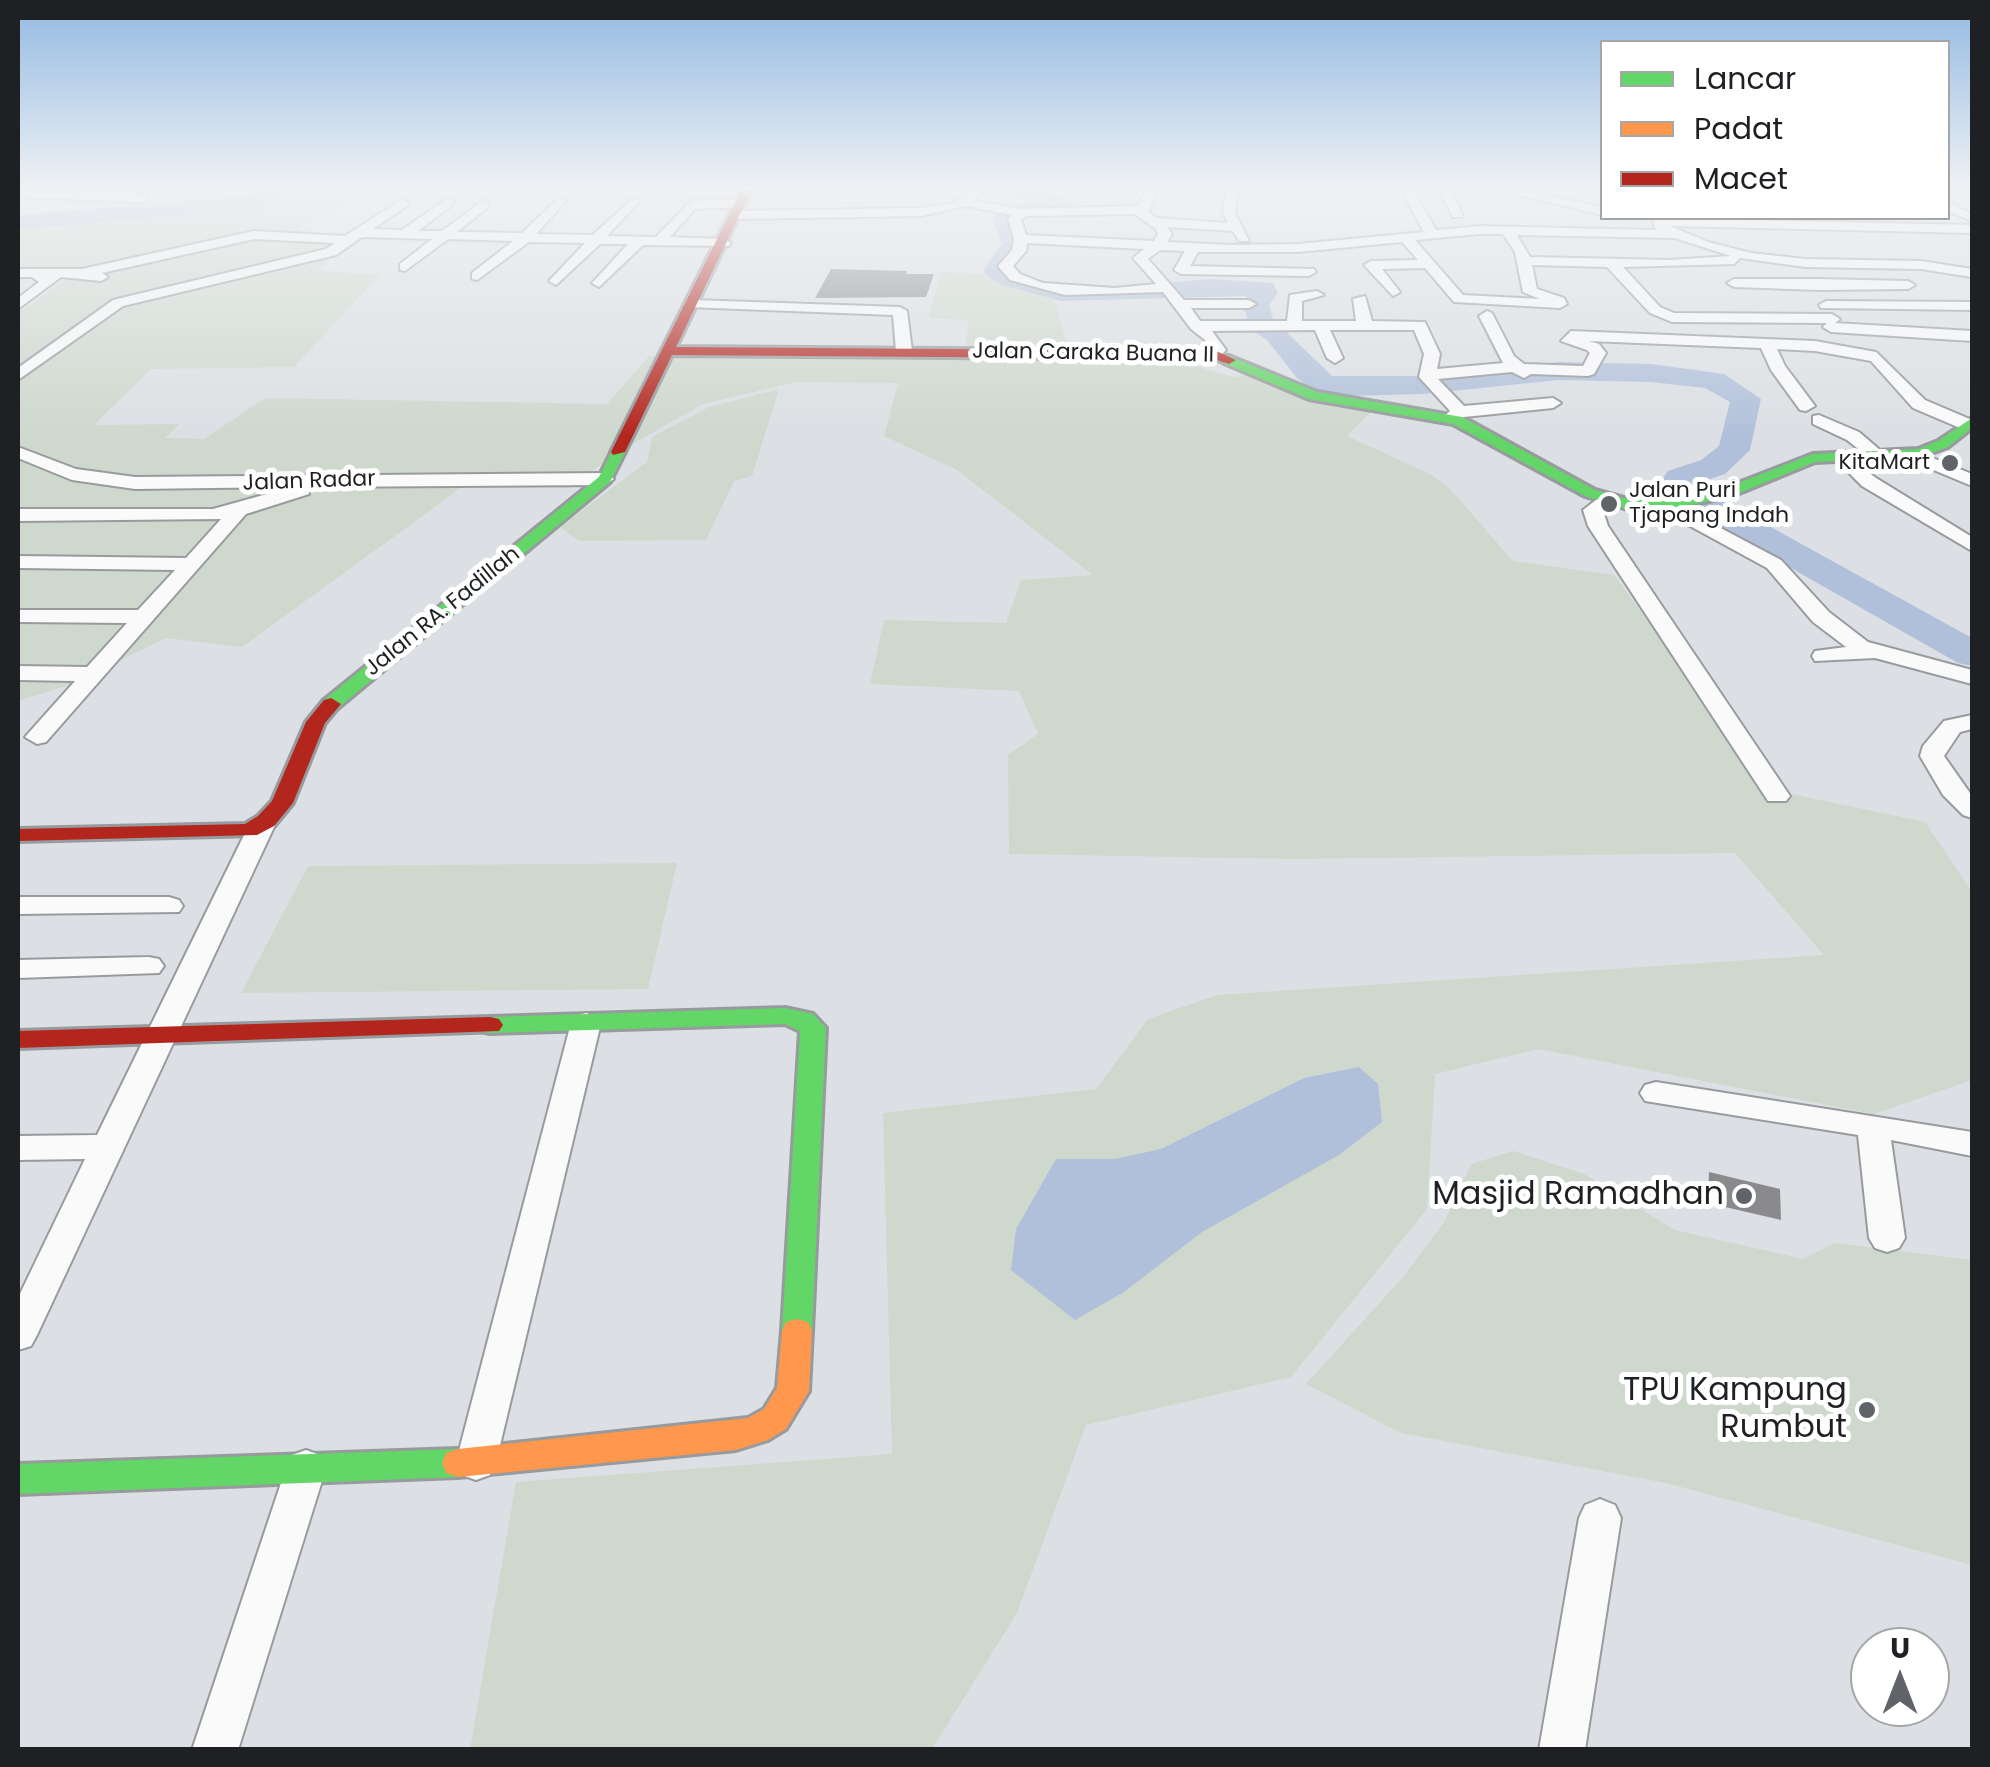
<!DOCTYPE html>
<style>
body{margin:0}
#map{position:relative;width:1990px;height:1767px;overflow:hidden;background:#dce0e4;font-family:Poppins,sans-serif}
canvas{display:block}
.frame{position:absolute;inset:0;border:20px solid #1e2023;pointer-events:none}
.legend{position:absolute;left:1600px;top:40px;width:350px;height:180px;box-sizing:border-box;background:#fff;border:2px solid #a5a6a7;margin:0;padding:12px 18px;list-style:none;font-size:30px;color:#1e2023}
.legend li{display:flex;align-items:center;gap:20px;height:50px}
.legend b{width:50px;border:2px solid #a5a6a7}
.north{position:absolute;left:1850px;top:1627px;width:100px;height:100px;box-sizing:border-box;background:#fff;border:2px solid #a5a6a7;border-radius:50%;rotate:0deg;font-size:28px;font-weight:700;line-height:40px;text-align:center;color:#1e2023}
.north::after{content:'';display:block;margin:auto;width:35px;height:45px;background:#606367;clip-path:polygon(50% 0,100% 100%,50% 72%,0 100%)}
</style>
<div id="map">
<canvas width="1990" height="1767"></canvas>
<div class="frame"></div>
<ul class="legend">
<li><b style="height:12px;background:#63d668"></b>Lancar</li>
<li><b style="height:12px;background:#ff974d"></b>Padat</li>
<li><b style="height:12px;background:#b3261e"></b>Macet</li>
</ul>
<div class="north">U</div>
</div>
<script>
const g = document.querySelector('canvas').getContext('2d');
g.lineJoin = 'round';
function fill(path, color) { g.fillStyle = color; g.fill(path, 'evenodd'); }
const toPath = rows => new Path2D(rows.map(r => 'M' + r).join(''));
function trace(path, color, width, dash) { g.strokeStyle = color; g.lineWidth = width; g.lineCap = dash ? 'butt' : 'round'; g.setLineDash(dash || []); g.stroke(path); }
function label(font, color, halo, rows, align = 'center') {
  g.font = font + ' Poppins,sans-serif'; g.lineWidth = 10; g.setLineDash([]); g.textBaseline = 'middle'; g.strokeStyle = halo; g.fillStyle = color; for (const [text, x, y, turn = 0] of rows) {
    g.save(); g.translate(x, y); g.rotate((+turn || 0) * Math.PI / 180); g.textAlign = isNaN(turn) ? turn : align; if (halo) g.strokeText(text, 0, 0); g.fillText(text, 0, 0); g.restore();
  }
}
fill(toPath([
 [225,189,361,189,362,197,296,229,351,237,318,270,380,275,294,367,151,369,94,425,179,424,165,438,204,439,265,398,607,404,649,356,761,350,965,353,968,320,928,318,941,272,998,274,1025,287,1053,293,1069,352,1188,358,1182,362,1233,377,1254,374,1268,385,1312,401,1372,411,1347,436,1432,475,1450,489,1513,561,1614,575,1777,791,1925,822,1972,892,1972,1080,1874,1114,1538,1049,1435,1074,1427,1209,1291,1377,1086,1425,1017,1613,932,1749,470,1749,516,1482,892,1454,883,1113,1096,1089,1148,1019,1217,995,1824,955,1735,853,1297,859,1009,854,1008,755,1038,734,1019,691,870,684,884,620,1006,623,1021,580,1093,575,957,470,884,436,898,383,797,382,703,404,615,454,570,488,465,485,242,647,166,638,72,684,18,701,18,314,70,276,18,275,18,215,100,208,138,194],
 [779,389,752,476,734,481,706,540,579,541,560,527,647,462,652,437,709,407],
 [677,863,648,989,241,993,308,866],
 [1514,1151,1584,1174,1675,1230,1803,1259,1835,1243,1972,1260,1972,1565,1666,1483,1401,1433,1306,1384,1403,1277,1445,1221,1471,1164]
]), '#ced8cd');
fill(toPath([
 [1359,1067,1378,1084,1382,1122,1339,1155,1202,1232,1124,1292,1075,1320,1011,1270,1016,1229,1056,1159,1115,1159,1161,1149,1304,1078]
]), '#b1c0da');
fill(toPath([
 [263,189,290,189,258,209,18,229,18,215,252,196,263,189],
 [984,189,1047,189,1073,202,1066,211,1016,218,1026,244,1010,269,1021,275,1062,285,1122,286,1211,279,1273,283,1278,293,1269,305,1273,319,1332,376,1423,376,1559,362,1651,364,1724,374,1761,399,1750,450,1725,474,1699,483,1700,488,1972,638,1972,666,1958,663,1673,501,1663,478,1668,471,1701,460,1719,446,1730,402,1705,388,1651,382,1559,380,1423,394,1348,396,1313,390,1297,378,1267,340,1251,329,1242,304,1247,296,1061,301,1003,285,987,276,983,271,1002,244,992,217,996,212,1009,205,1040,201,995,196,984,189]
]), '#b1c0da');
fill(toPath([
 [831,269,907,271,906,274,934,274,926,297,815,298],
 [1709,1172,1780,1189,1781,1220,1708,1203]
]), '#8a8a8d');
const street = toPath([
 [18,189,142,194,148,198,142,202,18,197,18,189],
 [972,189,984,190,973,200,1019,209,1138,206,1147,189,1159,189,1148,212,1157,218,1228,223,1223,213,1226,189,1238,189,1235,213,1249,241,1239,241,1233,231,1167,227,1172,234,1167,242,1230,245,1298,244,1424,232,1401,189,1413,189,1436,230,1479,226,1656,230,1653,222,1659,218,1972,225,1972,233,1670,226,1708,242,1751,253,1805,259,1921,261,1972,269,1972,277,1921,269,1805,267,1740,258,1734,264,1623,267,1660,307,1674,313,1832,314,1840,319,1835,323,1972,331,1972,341,1831,332,1823,327,1827,323,1672,322,1650,313,1607,267,1532,265,1537,289,1564,298,1567,304,1560,308,1454,302,1425,268,1382,269,1400,292,1393,296,1364,265,1371,261,1418,260,1402,242,1298,252,1198,252,1190,266,1314,269,1316,272,1309,276,1181,274,1174,270,1185,251,1160,250,1148,259,1184,300,1249,300,1256,304,1249,308,1191,308,1200,321,1287,321,1290,295,1317,291,1324,295,1302,301,1302,321,1356,321,1353,299,1365,296,1372,321,1425,322,1440,354,1437,369,1503,363,1479,316,1487,311,1492,313,1514,356,1524,364,1583,366,1590,353,1587,350,1561,341,1571,331,1815,341,1876,352,1925,400,1972,420,1972,427,1960,428,1913,408,1871,361,1815,351,1777,349,1785,366,1815,406,1806,411,1800,410,1771,370,1761,348,1589,341,1599,344,1606,353,1594,374,1588,376,1531,374,1524,378,1512,372,1438,379,1464,406,1553,398,1561,403,1553,408,1464,417,1451,423,1442,418,1450,411,1419,377,1424,354,1414,330,1330,330,1343,358,1335,363,1327,358,1315,330,1212,331,1226,350,1216,360,1210,358,1205,340,1191,329,1163,292,1065,295,1010,280,998,266,1012,250,1014,239,1008,219,1011,215,966,206,921,216,736,219,730,215,736,211,921,208,954,203,972,189],
 [1135,214,1156,229,1158,234,1154,241,1026,235,1021,220,1026,216,1135,214],
 [1479,234,1503,234,1515,252,1523,292,1540,299,1463,295,1415,240,1479,234],
 [1517,235,1675,238,1731,256,1669,260,1530,257,1517,235],
 [1027,243,1144,249,1133,258,1156,284,1115,288,1043,283,1020,274,1013,266,1026,251,1027,243],
 [1286,189,1322,189,1316,193,1286,189],
 [1439,189,1451,189,1463,217,1453,217,1439,189],
 [1494,189,1517,189,1602,207,1602,215,1494,189],
 [560,197,566,201,536,234,593,235,634,197,640,201,607,236,656,237,691,201,741,199,747,203,741,207,695,209,670,237,724,239,731,243,729,246,643,245,599,287,592,283,628,244,600,244,556,285,549,281,585,243,529,242,477,280,472,279,472,273,513,241,448,239,405,271,400,270,400,264,432,239,362,237,336,255,123,306,18,380,18,368,113,300,326,249,335,243,254,239,102,273,108,277,101,281,61,277,18,309,18,298,39,282,32,277,18,277,18,269,82,269,254,231,345,236,403,199,409,203,407,206,373,229,402,230,448,198,454,202,452,205,418,231,442,231,484,200,488,201,488,207,457,232,522,233,560,197],
 [1948,202,1972,214,1972,221,1948,211,1948,202],
 [1819,279,1908,281,1915,285,1908,289,1820,290,1734,287,1727,283,1734,279,1819,279],
 [693,300,900,307,907,311,912,351,904,356,896,351,893,315,688,307,688,301,693,300],
 [1826,301,1972,302,1972,310,1821,308,1819,305,1826,301],
 [1819,415,1859,432,1887,456,1878,461,1872,460,1847,440,1813,424,1813,416,1819,415],
 [18,447,76,469,135,477,605,473,614,479,605,485,309,487,309,494,246,514,46,742,37,744,25,737,75,681,18,680,18,666,87,667,127,623,18,622,18,610,138,610,175,570,18,568,18,556,186,558,221,519,18,521,18,509,213,509,292,487,135,489,72,480,18,458,18,447],
 [1913,450,1972,474,1972,486,1907,459,1907,451,1913,450],
 [1841,451,1876,478,1972,537,1972,551,1862,486,1832,456,1841,451],
 [1605,493,1615,499,1603,511,1608,526,1790,796,1786,801,1768,801,1588,526,1583,510,1605,493],
 [1664,498,1781,560,1829,612,1868,642,1972,670,1972,684,1875,658,1815,661,1812,656,1815,651,1846,647,1813,622,1767,568,1657,508,1654,504,1664,498],
 [1972,715,1972,729,1960,732,1944,756,1972,796,1972,818,1963,815,1943,795,1920,756,1923,746,1944,721,1972,715],
 [262,817,275,825,37,1335,31,1346,18,1350,18,1298,85,1159,18,1160,18,1136,97,1135,249,825,262,817],
 [169,897,179,900,183,906,179,912,18,914,18,897,169,897],
 [149,957,159,959,164,966,159,973,18,978,18,960,149,957],
 [586,1013,597,1016,601,1023,496,1462,490,1475,476,1480,462,1475,456,1462,571,1023,575,1016,586,1013],
 [1656,1082,1972,1132,1972,1156,1891,1140,1905,1238,1899,1248,1887,1252,1875,1248,1869,1238,1858,1135,1645,1101,1640,1093,1645,1085,1656,1082],
 [306,1450,320,1455,326,1468,238,1750,192,1750,286,1468,292,1455,306,1450],
 [1600,1499,1615,1505,1621,1518,1585,1750,1539,1750,1579,1518,1585,1505,1600,1499]
]);
const fast = toPath([
 [1229,356,1317,392,1462,417,1595,490,1631,500,1676,498,1723,489,1813,454,1918,449,1938,441,1972,418,1972,428,1948,447,1920,457,1815,462,1732,496,1676,508,1630,510,1585,496,1453,424,1309,399,1224,363,1224,357,1229,356],
 [613,449,625,452,610,482,338,708,324,708,321,704,324,700,599,477,613,449],
 [785,1008,813,1014,826,1028,812,1331,808,1340,797,1343,786,1340,782,1331,800,1031,785,1024,490,1033,481,1031,477,1025,481,1019,490,1017,785,1008],
 [458,1449,470,1453,474,1463,470,1473,458,1477,18,1494,18,1464,458,1449]
]);
const slow = toPath([
 [797,1319,808,1322,812,1331,809,1391,786,1429,768,1440,736,1450,458,1477,446,1473,442,1463,446,1453,458,1449,748,1418,764,1409,777,1388,782,1331,786,1322,797,1319]
]);
const jam = toPath([
 [742,189,752,189,676,347,1216,351,1236,360,1229,364,1214,359,672,355,625,452,613,455,611,452,742,189],
 [331,698,341,704,325,723,293,803,274,826,257,835,18,841,18,829,245,824,258,816,272,801,306,722,324,700,331,698],
 [490,1017,499,1019,503,1025,499,1031,18,1048,18,1031,490,1017]
]);
trace(street, '#989b9e', 4);
trace(fast, '#989b9e', 6);
trace(slow, '#989b9e', 6);
trace(jam, '#989b9e', 6);
fill(street, '#fafafb');
fill(fast, '#63d668');
fill(slow, '#ff974d');
fill(jam, '#b3261e');
const sky = g.createLinearGradient(0, 0, 0, 436);
sky.addColorStop(0, '#92b9e2');
sky.addColorStop(0.43, '#eff1f3');
sky.addColorStop(1, '#eff1f300');
g.fillStyle = sky;
g.fillRect(0, 0, 1990, 436);
for (const [x, y, r, color] of [
 [1950,463,10,"#606367"],
 [1609,504,10,"#606367"],
 [1744,1196,10,"#606367"],
 [1867,1410,10,"#606367"]
]) { const dot = new Path2D(); dot.arc(x, y, r, 0, 2 * Math.PI); g.fillStyle = color; g.fill(dot); trace(dot, '#fff', 4); }
label('22px', '#1e2023', '#fff', [
 ["Jalan Caraka Buana II",1093,354,1],
 ["Jalan Radar",309,482,-2],
 ["Jalan RA. Fadillah",443,612,-39]
]);
label('22px', '#1e2023', '#fff', [
 ["KitaMart",1930,463],
 ["Jalan Puri",1629,491,"left"],
 ["Tjapang Indah",1629,516,"left"]
], 'right');
label('32px', '#1e2023', '#fff', [
 ["Masjid Ramadhan",1724,1196],
 ["TPU Kampung",1847,1392],
 ["Rumbut",1847,1429]
], 'right');
</script>
